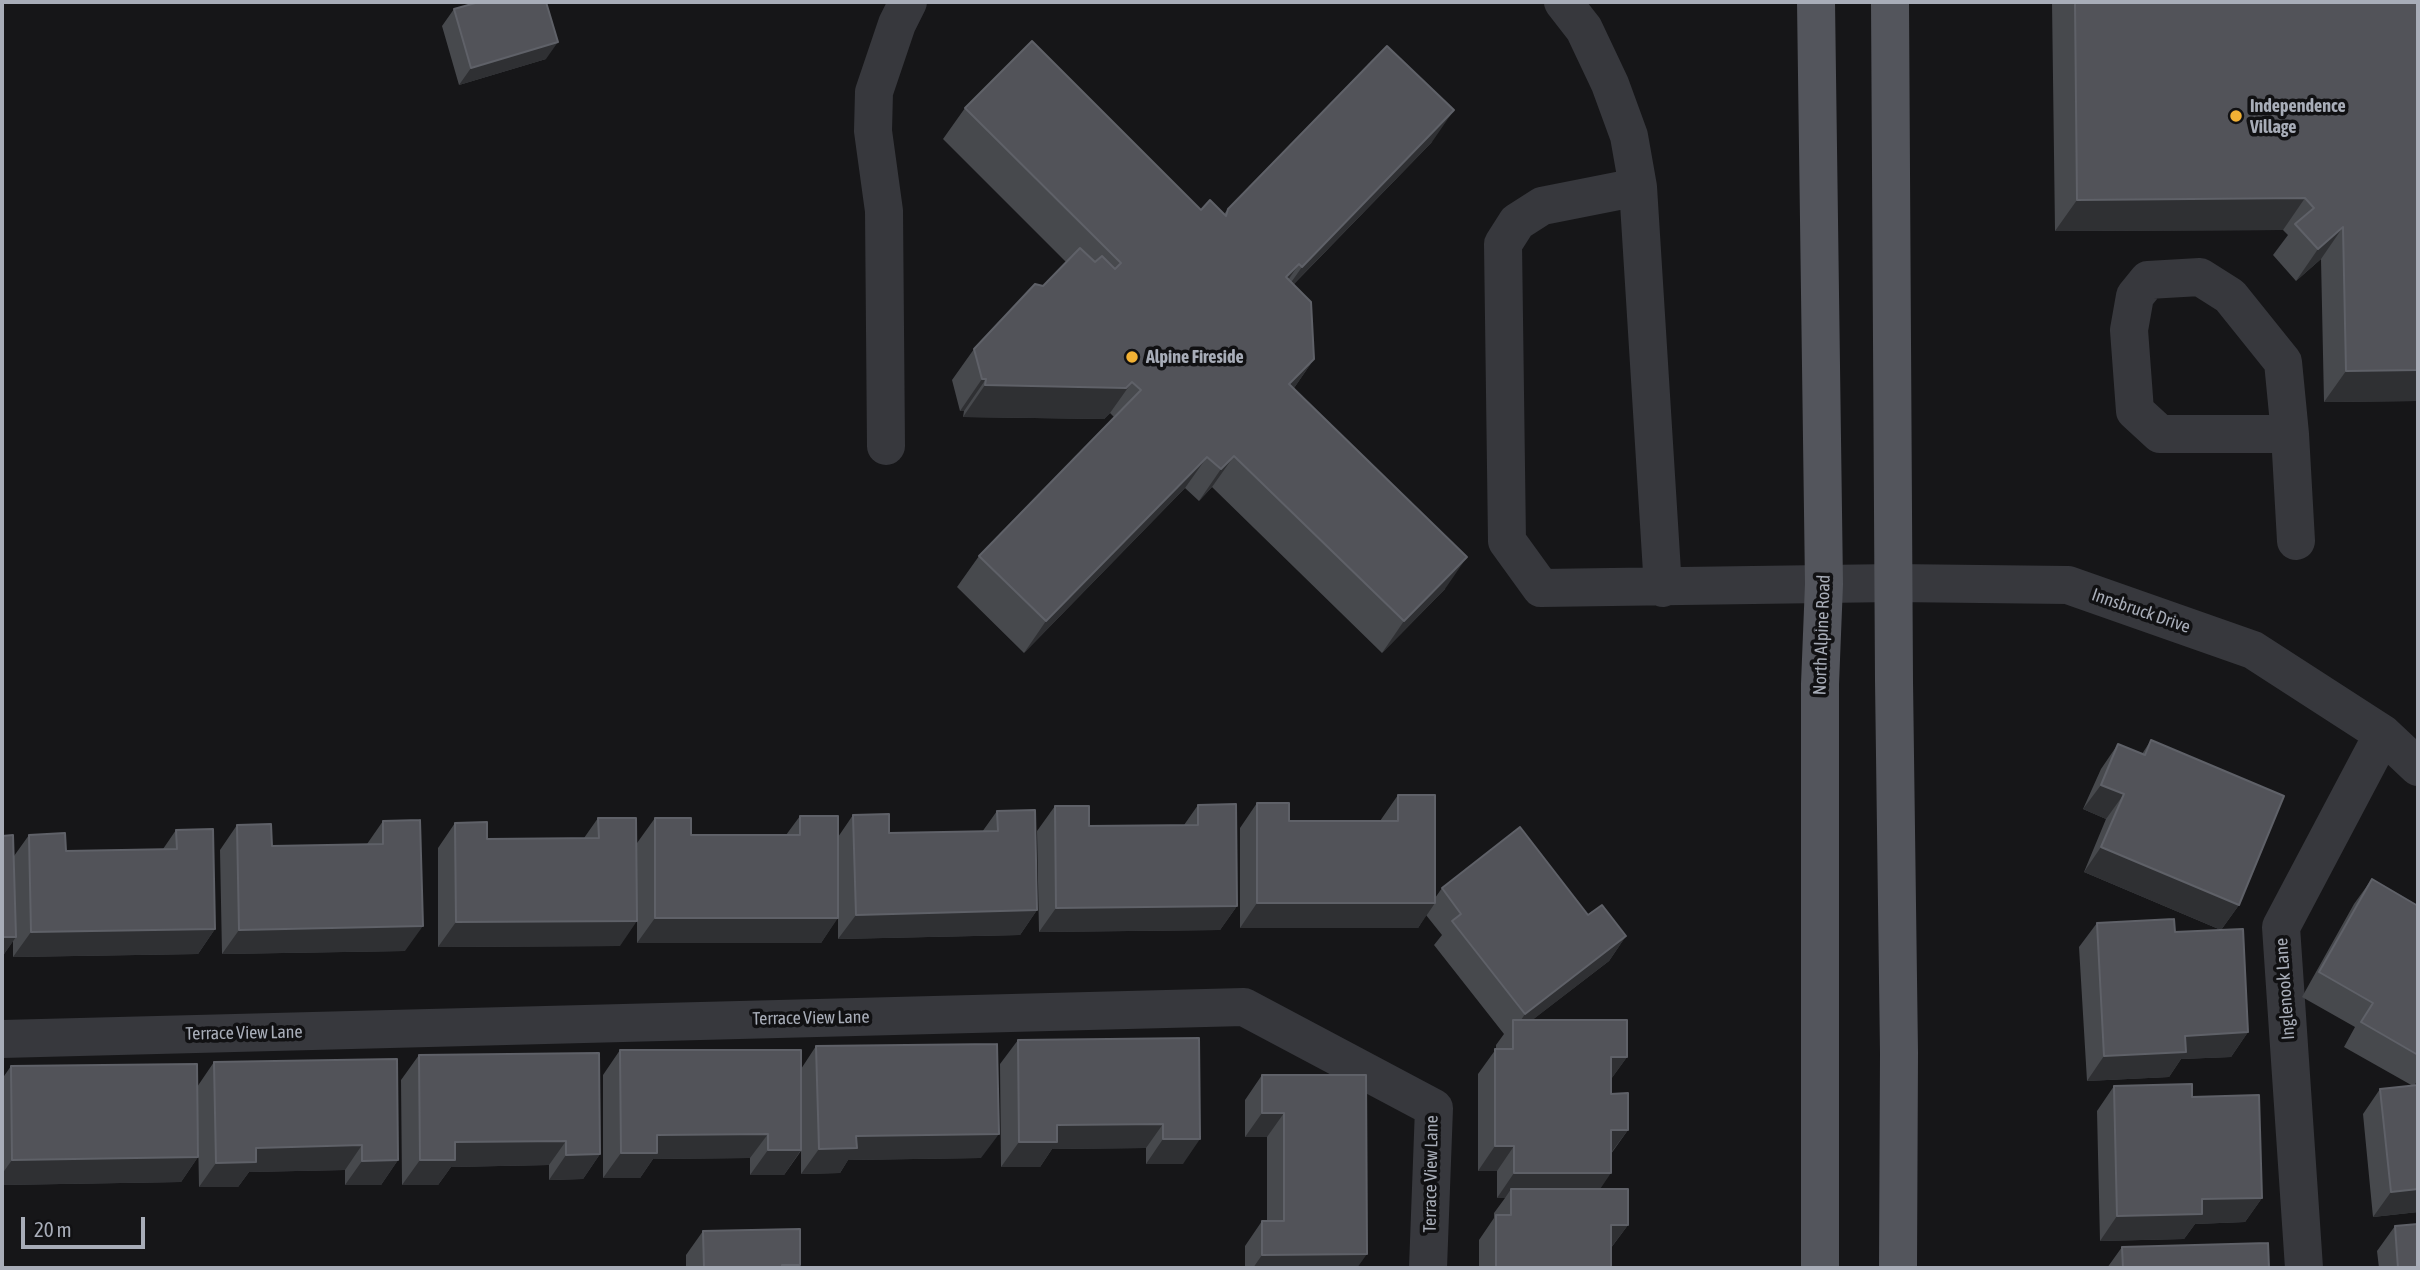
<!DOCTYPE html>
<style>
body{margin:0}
#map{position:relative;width:2420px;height:1270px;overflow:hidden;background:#161618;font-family:"Asap Condensed",sans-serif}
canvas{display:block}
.frame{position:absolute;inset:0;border:4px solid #a8adb8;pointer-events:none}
.scale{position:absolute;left:21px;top:1217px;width:124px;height:32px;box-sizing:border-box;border:4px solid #a8adb8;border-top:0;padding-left:9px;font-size:21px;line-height:24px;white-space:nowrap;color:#a8adb8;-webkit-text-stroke:5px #111113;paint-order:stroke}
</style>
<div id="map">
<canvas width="2420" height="1270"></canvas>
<div class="frame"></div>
<div class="scale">20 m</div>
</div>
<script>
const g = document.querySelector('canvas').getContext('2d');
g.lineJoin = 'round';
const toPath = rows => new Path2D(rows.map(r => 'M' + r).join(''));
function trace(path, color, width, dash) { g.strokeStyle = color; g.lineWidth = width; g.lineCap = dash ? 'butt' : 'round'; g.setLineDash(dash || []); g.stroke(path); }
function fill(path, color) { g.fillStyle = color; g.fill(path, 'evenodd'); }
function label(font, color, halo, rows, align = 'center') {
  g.font = font + ' "Asap Condensed",sans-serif'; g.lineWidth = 7; g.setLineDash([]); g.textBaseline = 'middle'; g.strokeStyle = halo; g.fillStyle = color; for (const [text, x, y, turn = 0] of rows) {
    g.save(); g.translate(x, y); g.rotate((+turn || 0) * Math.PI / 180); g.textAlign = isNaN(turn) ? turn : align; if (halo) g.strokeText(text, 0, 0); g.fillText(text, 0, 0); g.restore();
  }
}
trace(toPath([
 [1563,2,1584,29,1610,84,1629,136,1638,187,1542,206,1517,222,1503,244,1507,541,1541,588,1894,583,2068,585,2253,650,2383,734,2418,767],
 [1638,187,1663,588],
 [2290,434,2160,434,2135,411,2129,330,2135,296,2148,280,2200,277,2230,296,2283,362,2290,434,2296,541],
 [886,446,884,211,873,131,874,92,897,24,908,2],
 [2,1039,1244,1007,1434,1108,1428,1268],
 [2304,1268,2281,927,2383,734]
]), '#37383d', 38);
trace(toPath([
 [1816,2,1824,584,1820,684,1820,1268],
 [1890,2,1894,681,1899,1053,1898,1268]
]), '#53555c', 38);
fill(toPath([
 [2052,2,2418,2,2418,401,2324,402,2321,259,2296,281,2273,255,2288,235,2283,230,2055,231],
 [454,9,546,59,459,85,442,26],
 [965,108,1201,210,1224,214,1228,209,1432,142,1294,284,1314,359,1294,388,1445,589,1382,653,1212,487,1199,501,1185,488,1024,653,957,587,979,556,1114,417,1110,413,1104,419,963,417,964,411,960,411,952,380,974,349,1043,286,1066,262,943,139],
 [2151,740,2239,905,2221,930,2084,872,2106,819,2083,809,2101,769,2118,744,2142,754],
 [1398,795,1435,898,1442,888,1588,915,1626,936,1609,961,1532,1020,1627,1057,1611,1079,1611,1094,1628,1130,1611,1154,1600,1189,1628,1225,1611,1248,1611,1268,1479,1268,1479,1240,1494,1218,1494,1213,1505,1198,1497,1198,1497,1171,1478,1171,1478,1074,1496,1049,1496,1045,1504,1034,1434,945,1442,935,1426,915,1418,928,1240,928,1240,828,1257,803,1289,821,1380,821],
 [1198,805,1237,906,1220,930,1039,932,1037,831,1055,806,1089,826,1184,825],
 [997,811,1037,910,1020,935,838,939,838,917,821,943,637,943,637,843,655,818,691,835,786,835,800,816,838,837,853,815,889,833,982,832],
 [598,818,620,946,438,947,438,848,455,823,487,839,584,838],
 [383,821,405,951,222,954,220,850,237,825,272,846,367,844],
 [176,830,215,929,198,954,13,957,13,941,2,957,14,856,29,835,66,851,163,849],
 [2372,879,2418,906,2418,1080,2414,1086,2418,1085,2418,1212,2373,1217,2363,1114,2380,1089,2413,1086,2344,1047,2355,1027,2302,997,2354,904],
 [2097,923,2175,932,2248,1032,2231,1057,2181,1059,2169,1077,2087,1081,2079,947],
 [1199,1038,1183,1164,1146,1164,1146,1148,1052,1149,1040,1167,1001,1167,1000,1064,1018,1040],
 [816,1046,981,1158,848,1160,840,1173,801,1174,801,1151,784,1175,750,1175,750,1158,653,1159,640,1178,603,1178,603,1075,620,1050,801,1069],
 [419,1055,600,1154,583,1179,549,1180,549,1165,451,1167,438,1185,402,1185,401,1080],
 [214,1062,398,1160,381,1185,345,1185,345,1170,249,1172,238,1187,199,1187,198,1134,198,1157,181,1182,2,1185,2,1079,11,1066,197,1087],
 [1262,1075,1366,1075,1357,1268,1245,1268,1245,1246,1262,1221,1267,1221,1267,1137,1245,1137,1245,1100],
 [2114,1086,2192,1097,2262,1198,2245,1222,2195,1224,2184,1239,2100,1241,2097,1111],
 [2395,1226,2418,1268,2379,1268,2377,1251],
 [703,1231,798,1268,686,1268,686,1255],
 [2122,1247,2269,1268,2107,1268]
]), '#47494d');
fill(toPath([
 [558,42,546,59,459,85,471,68],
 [1454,110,1432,142,1280,298,1302,267],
 [2305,198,2283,230,2055,231,2077,200],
 [2343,227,2321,259,2296,281,2318,249],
 [1299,264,1277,296,1286,277],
 [1314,359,1292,391,1289,384],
 [2418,370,2418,401,2324,402,2346,371],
 [982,379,986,379,964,411,960,411],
 [1132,382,1110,413,1104,419,963,417,985,385],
 [1234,456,1212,487,1199,501,1221,469],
 [1207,457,1185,488,1024,653,1046,621],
 [1467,557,1445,589,1382,653,1404,621],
 [2101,785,2124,794,2106,819,2083,809],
 [2101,847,2239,905,2221,930,2084,872],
 [1257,903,1435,903,1418,928,1240,928],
 [1237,906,1220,930,1039,932,1056,908],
 [1037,910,1020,935,838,939,856,915],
 [655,918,838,918,821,943,637,943],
 [637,921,620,946,438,947,456,922],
 [423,926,405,951,222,954,239,930],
 [215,929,198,954,13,957,31,932],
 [1626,936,1609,961,1513,1035,1513,1032,1525,1014],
 [2,937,16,937,2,957],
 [2248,1032,2231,1057,2181,1059,2169,1077,2087,1081,2104,1056,2185,1036],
 [1611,1057,1627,1057,1609,1082],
 [1262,1113,1284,1113,1267,1137,1245,1137],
 [1163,1124,1146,1148,1052,1149,1040,1167,1001,1167,1019,1142,1057,1125],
 [1611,1130,1628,1130,1610,1154],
 [768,1134,750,1158,653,1159,640,1178,603,1178,621,1153,657,1135],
 [999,1134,981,1158,848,1160,840,1173,801,1174,819,1149,856,1136],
 [1163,1139,1200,1139,1183,1164,1146,1164],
 [566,1141,549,1165,451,1167,438,1185,402,1185,420,1160,455,1142],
 [362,1145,345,1170,249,1172,238,1187,199,1187,216,1163,256,1148],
 [1495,1146,1514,1146,1497,1171,1478,1171],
 [768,1150,801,1150,784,1175,750,1175],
 [600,1154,583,1179,549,1180,566,1155],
 [198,1157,181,1182,2,1185,2,1174,12,1160],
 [398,1160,381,1185,345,1185,362,1161],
 [1514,1173,1611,1173,1594,1198,1511,1189,1505,1198,1497,1198],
 [2418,1189,2418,1212,2373,1217,2391,1192],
 [2262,1198,2245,1222,2195,1224,2184,1239,2100,1241,2117,1216,2202,1199],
 [1611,1225,1628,1225,1610,1249],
 [1367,1254,1357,1268,1253,1268,1262,1255],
 [782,1265,800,1265,798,1268,780,1268]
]), '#2f3033');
const building = toPath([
 [479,2,546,2,558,42,471,68,454,9,479,2],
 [2075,2,2418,2,2418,370,2346,371,2343,227,2318,249,2295,224,2314,208,2305,198,2077,200,2075,2],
 [1032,41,1201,210,1210,200,1226,216,1228,209,1387,46,1454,110,1302,267,1299,264,1286,277,1311,302,1314,359,1289,384,1467,557,1404,621,1234,456,1221,469,1207,457,1046,621,979,556,1141,390,1132,382,1126,388,985,385,986,379,982,379,974,349,1035,284,1043,286,1080,248,1095,262,1102,256,1115,269,1121,263,965,108,1032,41],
 [2151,740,2284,796,2239,905,2101,847,2124,794,2101,785,2118,744,2145,755,2151,740],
 [1398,795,1435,795,1435,903,1257,903,1257,803,1289,803,1289,821,1398,821,1398,795],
 [1236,804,1237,906,1056,908,1055,806,1089,806,1089,826,1198,825,1198,805,1236,804],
 [1035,810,1037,910,856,915,853,815,889,814,889,833,998,831,997,811,1035,810],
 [800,816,838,816,838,918,655,918,655,818,691,818,691,835,800,835,800,816],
 [598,818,636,818,637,921,456,922,455,823,487,822,487,839,599,838,598,818],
 [420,820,423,926,239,930,237,825,271,824,272,846,383,844,383,821,420,820],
 [1520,827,1588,915,1602,905,1626,936,1525,1014,1452,921,1461,914,1442,888,1520,827],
 [213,829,215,929,31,932,29,835,65,833,66,851,177,849,176,830,213,829],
 [13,835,16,937,2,937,2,836,13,835],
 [2372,879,2418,906,2418,1055,2361,1022,2373,1003,2319,972,2372,879],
 [2174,919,2175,932,2243,929,2248,1032,2185,1036,2186,1052,2104,1056,2097,923,2174,919],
 [1513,1020,1627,1020,1627,1057,1611,1057,1611,1094,1628,1093,1628,1130,1611,1130,1611,1173,1514,1173,1514,1146,1495,1146,1495,1049,1513,1049,1513,1020],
 [1199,1038,1200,1139,1163,1139,1163,1124,1057,1125,1057,1142,1019,1142,1018,1040,1199,1038],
 [997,1044,999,1134,856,1136,857,1148,819,1149,816,1046,997,1044],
 [620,1050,801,1050,801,1150,768,1150,768,1134,657,1135,657,1153,621,1153,620,1050],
 [599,1053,600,1154,566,1155,566,1141,455,1142,455,1160,420,1160,419,1055,599,1053],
 [397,1059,398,1160,362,1161,362,1145,256,1148,256,1162,216,1163,214,1062,397,1059],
 [197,1064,198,1157,12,1160,11,1066,197,1064],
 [1262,1075,1366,1075,1367,1254,1262,1255,1262,1221,1284,1221,1284,1113,1262,1113,1262,1075],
 [2192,1084,2192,1097,2259,1095,2262,1198,2202,1199,2202,1214,2117,1216,2114,1086,2192,1084],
 [2418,1085,2418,1189,2391,1192,2380,1089,2418,1085],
 [1511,1189,1628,1189,1628,1225,1611,1225,1611,1268,1496,1268,1496,1215,1511,1215,1511,1189],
 [2418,1224,2418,1268,2398,1268,2395,1226,2418,1224],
 [800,1229,800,1265,782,1265,782,1268,704,1268,703,1231,800,1229],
 [2268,1243,2269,1268,2123,1268,2122,1247,2268,1243]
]);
fill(building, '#525359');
trace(building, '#5f6168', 2);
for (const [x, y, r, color] of [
 [2236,116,7,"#f2b134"],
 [1132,357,7,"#f2b134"]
]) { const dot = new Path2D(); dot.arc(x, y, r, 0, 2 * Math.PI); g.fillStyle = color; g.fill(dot); trace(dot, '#111113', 2.5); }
label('bold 18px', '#a8adb8', '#111113', [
 ["Independence",2250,106],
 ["Village",2250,127],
 ["Alpine Fireside",1146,357]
], 'left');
label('18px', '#a8adb8', '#111113', [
 ["Innsbruck Drive",2141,611,19],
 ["North Alpine Road",1822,635,-88],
 ["Inglenook Lane",2285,989,-94],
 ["Terrace View Lane",811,1018,-1],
 ["Terrace View Lane",244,1033,-1],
 ["Terrace View Lane",1431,1174,-89]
]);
</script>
